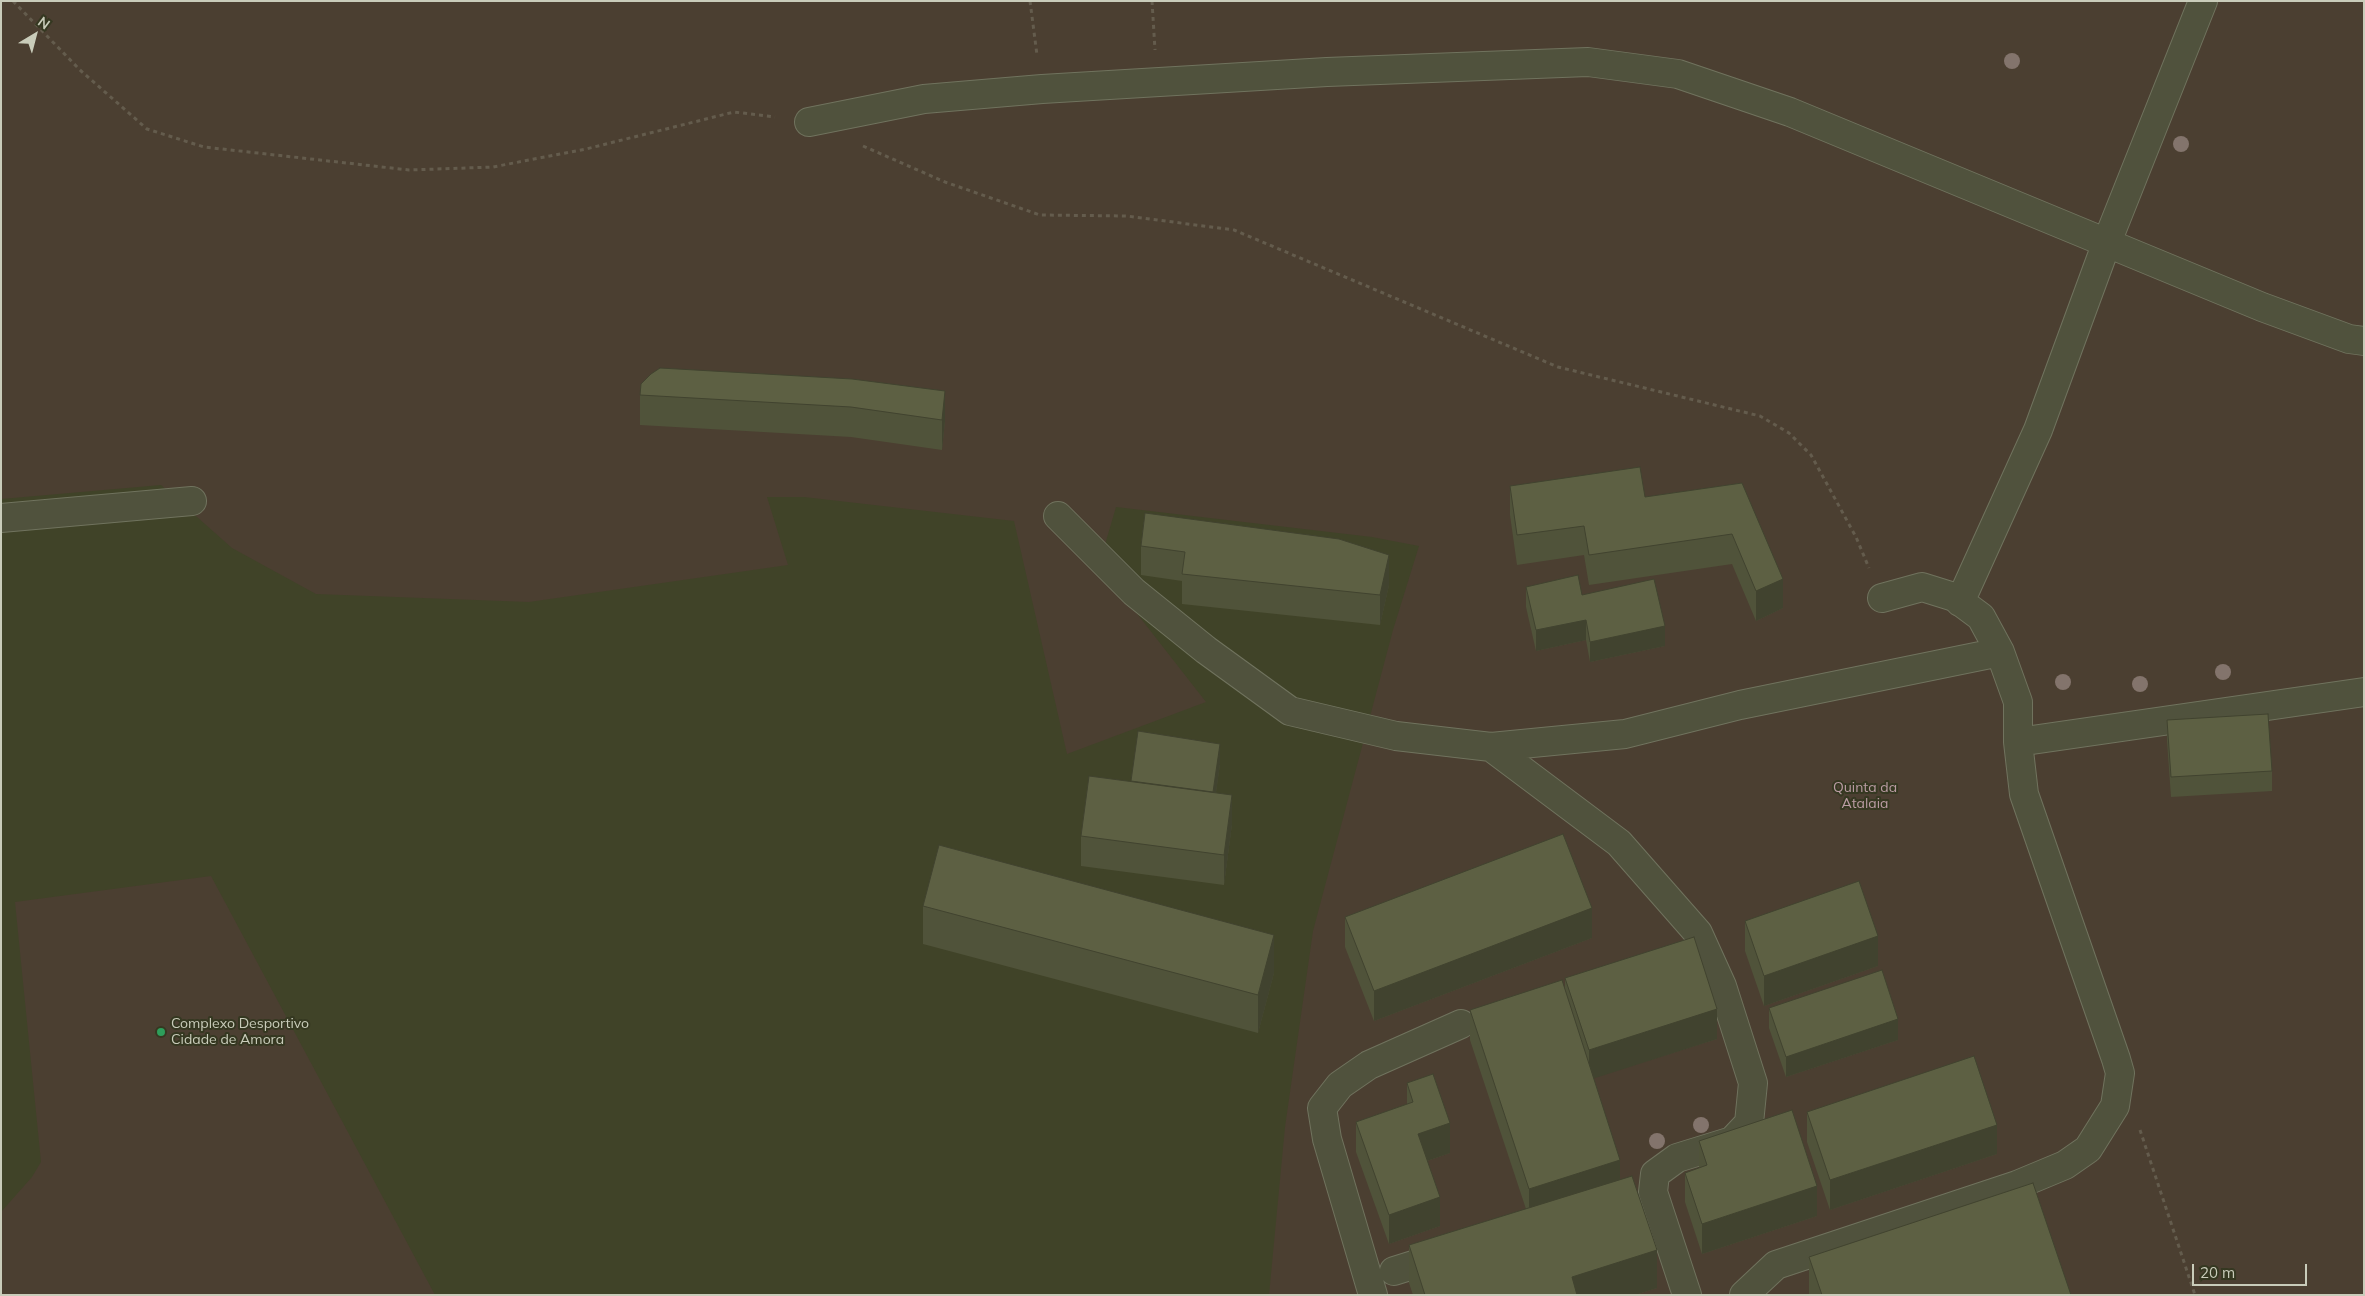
<!DOCTYPE html>
<style>
body{margin:0}
#map{position:relative;width:2365px;height:1296px;overflow:hidden;background:#404328;font-family:Mulish,sans-serif}
canvas{display:block}
.frame{position:absolute;inset:0;border:2px solid #c9ccba;pointer-events:none}
.north{position:absolute;left:10px;top:10px;width:50px;height:50px;-webkit-text-stroke:4px #353821;paint-order:stroke;rotate:37deg;font-size:14px;font-weight:700;line-height:20px;text-align:center;color:#c9ccba}
.north::after{content:'';display:block;margin:auto;width:18px;height:22px;background:#c9ccba;clip-path:polygon(50% 0,100% 100%,50% 72%,0 100%)}
.scale{position:absolute;left:2192px;top:1264px;width:115px;height:22px;box-sizing:border-box;border:2px solid #c9ccba;border-top:0;padding-left:6px;font-size:15px;line-height:18px;white-space:nowrap;color:#c9ccba;-webkit-text-stroke:4px #353821;paint-order:stroke}
</style>
<div id="map">
<canvas width="2365" height="1296"></canvas>
<div class="frame"></div>
<div class="north">N</div>
<div class="scale">20 m</div>
</div>
<script>
const g = document.querySelector('canvas').getContext('2d');
g.lineJoin = 'round';
function fill(path, color) { g.fillStyle = color; g.fill(path, 'evenodd'); }
const toPath = rows => new Path2D(rows.map(r => 'M' + r).join(''));
function trace(path, color, width, dash) { g.strokeStyle = color; g.lineWidth = width; g.lineCap = dash ? 'butt' : 'round'; g.setLineDash(dash || []); g.stroke(path); }
function label(font, color, halo, rows, align = 'center') {
  g.font = font + ' Mulish,sans-serif'; g.lineWidth = 4; g.setLineDash([]); g.textBaseline = 'middle'; g.strokeStyle = halo; g.fillStyle = color; for (const [text, x, y, turn = 0] of rows) {
    g.save(); g.translate(x, y); g.rotate((+turn || 0) * Math.PI / 180); g.textAlign = isNaN(turn) ? turn : align; if (halo) g.strokeText(text, 0, 0); g.fillText(text, 0, 0); g.restore();
  }
}
fill(toPath([
 [1,1,2364,1,2364,1295,1269,1295,1285,1127,1313,931,1393,630,1419,546,1372,537,1116,507,1099,565,1206,702,1067,754,1014,521,804,497,767,497,788,565,529,602,316,594,232,548,161,485,1,499],
 [211,876,435,1295,1,1295,1,1212,32,1177,41,1162,15,902]
]), '#4b3f31');
const minor = toPath([
 [809,122,924,99,1042,89,1327,72,1588,62,1678,74,1790,112,2262,307,2349,339,2364,341],
 [1058,516,1134,592,1206,650,1290,711,1396,736,1491,747,1625,734,1740,705,2000,652],
 [1,518,192,501],
 [1960,602,2038,430,2107,242,2203,1],
 [2018,742,2364,692],
 [1491,747,1619,843,1698,933,1722,986,1753,1083,1749,1123,1732,1141,1677,1158,1655,1174,1653,1192,1687,1295],
 [1394,1271,1445,1255],
 [1373,1295,1327,1139,1322,1108,1340,1085,1369,1065,1461,1024],
 [1744,1295,1776,1265,2017,1185,2065,1165,2088,1149,2115,1106,2120,1073,2116,1059,2024,794,2018,742,2018,702,2000,652,1981,617,1954,597,1922,587,1882,598]
]);
trace(minor, '#70735e', 30);
trace(toPath([
 [13,1,80,70,147,129,204,147,409,170,493,167,586,149,734,112,775,117],
 [1030,1,1037,55],
 [1152,1,1155,50],
 [863,146,945,182,1040,215,1127,216,1234,230,1558,367,1760,416,1789,433,1811,455,1856,537,1869,568],
 [2140,1130,2195,1295]
]), '#645c4d', 3, [4, 4]);
trace(minor, '#50523d', 28);
g.fillStyle = '#83746c';
for (const [x, y] of [
 [2012,61],
 [2181,144],
 [2223,672],
 [2063,682],
 [2140,684],
 [1701,1125],
 [1657,1141]
]) { g.beginPath(); g.arc(x, y, 8, 0, 2 * Math.PI); g.fill(); }
fill(toPath([
 [852,379,945,421,942,450,851,437,640,425,640,395],
 [1742,483,1783,608,1756,621,1732,564,1589,585,1584,555,1517,565,1510,515,1510,486,1645,497],
 [1145,513,1389,585,1380,625,1182,604,1182,581,1141,575,1141,546],
 [1526,587,1582,595,1665,646,1590,662,1586,640,1536,651,1526,607],
 [2167,720,2272,771,2272,791,2171,797,2167,741],
 [1220,764,1216,792,1232,824,1224,885,1081,866,1081,836,1131,781],
 [923,906,1274,973,1258,1033,923,944],
 [1345,917,1592,938,1374,1021,1345,947],
 [1745,921,1878,966,1764,1006,1745,951],
 [1565,978,1717,1039,1593,1078,1620,1180,1657,1288,1635,1295,1413,1295,1409,1283,1409,1245,1526,1209,1470,1040,1470,1010,1565,992],
 [1769,1008,1898,1040,1786,1077,1769,1028],
 [1407,1083,1450,1153,1427,1161,1440,1226,1389,1244,1356,1152,1356,1122,1407,1104],
 [1807,1112,1997,1154,1830,1210,1807,1142],
 [1699,1141,1817,1216,1702,1254,1685,1202,1685,1173,1699,1168],
 [1809,1257,2071,1295,1809,1295]
]), '#50533a');
fill(toPath([
 [945,391,945,421,942,450,942,420],
 [1389,555,1389,585,1380,625,1380,595],
 [1783,579,1783,608,1756,621,1756,591],
 [1586,620,1586,640,1536,651,1536,630],
 [1665,626,1665,646,1590,662,1590,642],
 [1220,744,1220,764,1213,814,1213,793],
 [1232,795,1232,824,1224,885,1224,855],
 [1592,908,1592,938,1374,1021,1374,991],
 [1274,935,1274,973,1258,1033,1258,995],
 [1878,936,1878,966,1764,1006,1764,976],
 [1717,1009,1717,1039,1589,1080,1589,1050],
 [1898,1019,1898,1040,1786,1077,1786,1057],
 [1450,1123,1450,1153,1418,1164,1418,1134],
 [1997,1125,1997,1154,1830,1210,1830,1180],
 [1620,1160,1620,1190,1529,1219,1529,1189],
 [1817,1186,1817,1216,1702,1254,1702,1224],
 [1440,1197,1440,1226,1389,1244,1389,1215],
 [1657,1250,1657,1288,1635,1295,1572,1295,1572,1277]
]), '#41432f');
const building = toPath([
 [660,368,852,379,945,391,942,420,851,407,640,395,641,384,651,374,660,368],
 [1640,467,1645,497,1742,483,1783,579,1756,591,1732,534,1589,555,1584,526,1517,535,1510,486,1640,467],
 [1145,513,1339,539,1389,555,1380,595,1182,574,1185,552,1141,546,1145,513],
 [1578,575,1582,595,1654,579,1665,626,1590,642,1586,620,1536,630,1526,587,1578,575],
 [2268,714,2272,771,2171,777,2167,720,2268,714],
 [1138,731,1220,744,1213,792,1131,781,1138,731],
 [1089,776,1232,795,1224,855,1081,836,1089,776],
 [1563,834,1592,908,1374,991,1345,917,1563,834],
 [939,845,1274,935,1258,995,923,906,939,845],
 [1859,881,1878,936,1764,976,1745,921,1859,881],
 [1694,937,1717,1009,1589,1050,1565,978,1694,937],
 [1882,970,1898,1019,1786,1057,1769,1008,1882,970],
 [1562,980,1620,1160,1529,1189,1470,1010,1562,980],
 [1974,1056,1997,1125,1830,1180,1807,1112,1974,1056],
 [1433,1074,1450,1123,1418,1134,1440,1197,1389,1215,1356,1122,1413,1102,1407,1083,1433,1074],
 [1792,1110,1817,1186,1702,1224,1685,1173,1707,1165,1699,1141,1792,1110],
 [1632,1176,1657,1250,1572,1277,1577,1295,1425,1295,1409,1245,1632,1176],
 [2033,1183,2071,1295,1822,1295,1809,1257,2033,1183]
]);
fill(building, '#5d6043');
trace(building, '#41432f', 1);
for (const [x, y, r, color] of [
 [161,1032,5,"#2e9e5b"]
]) { const dot = new Path2D(); dot.arc(x, y, r, 0, 2 * Math.PI); g.fillStyle = color; g.fill(dot); trace(dot, '#353821', 2); }
label('14px', '#ba9ca3', '#353821', [
 ["Quinta da",1865,788],
 ["Atalaia",1865,804]
]);
label('14px', '#c9ccba', '#353821', [
 ["Complexo Desportivo",171,1024],
 ["Cidade de Amora",171,1040]
], 'left');
</script>
